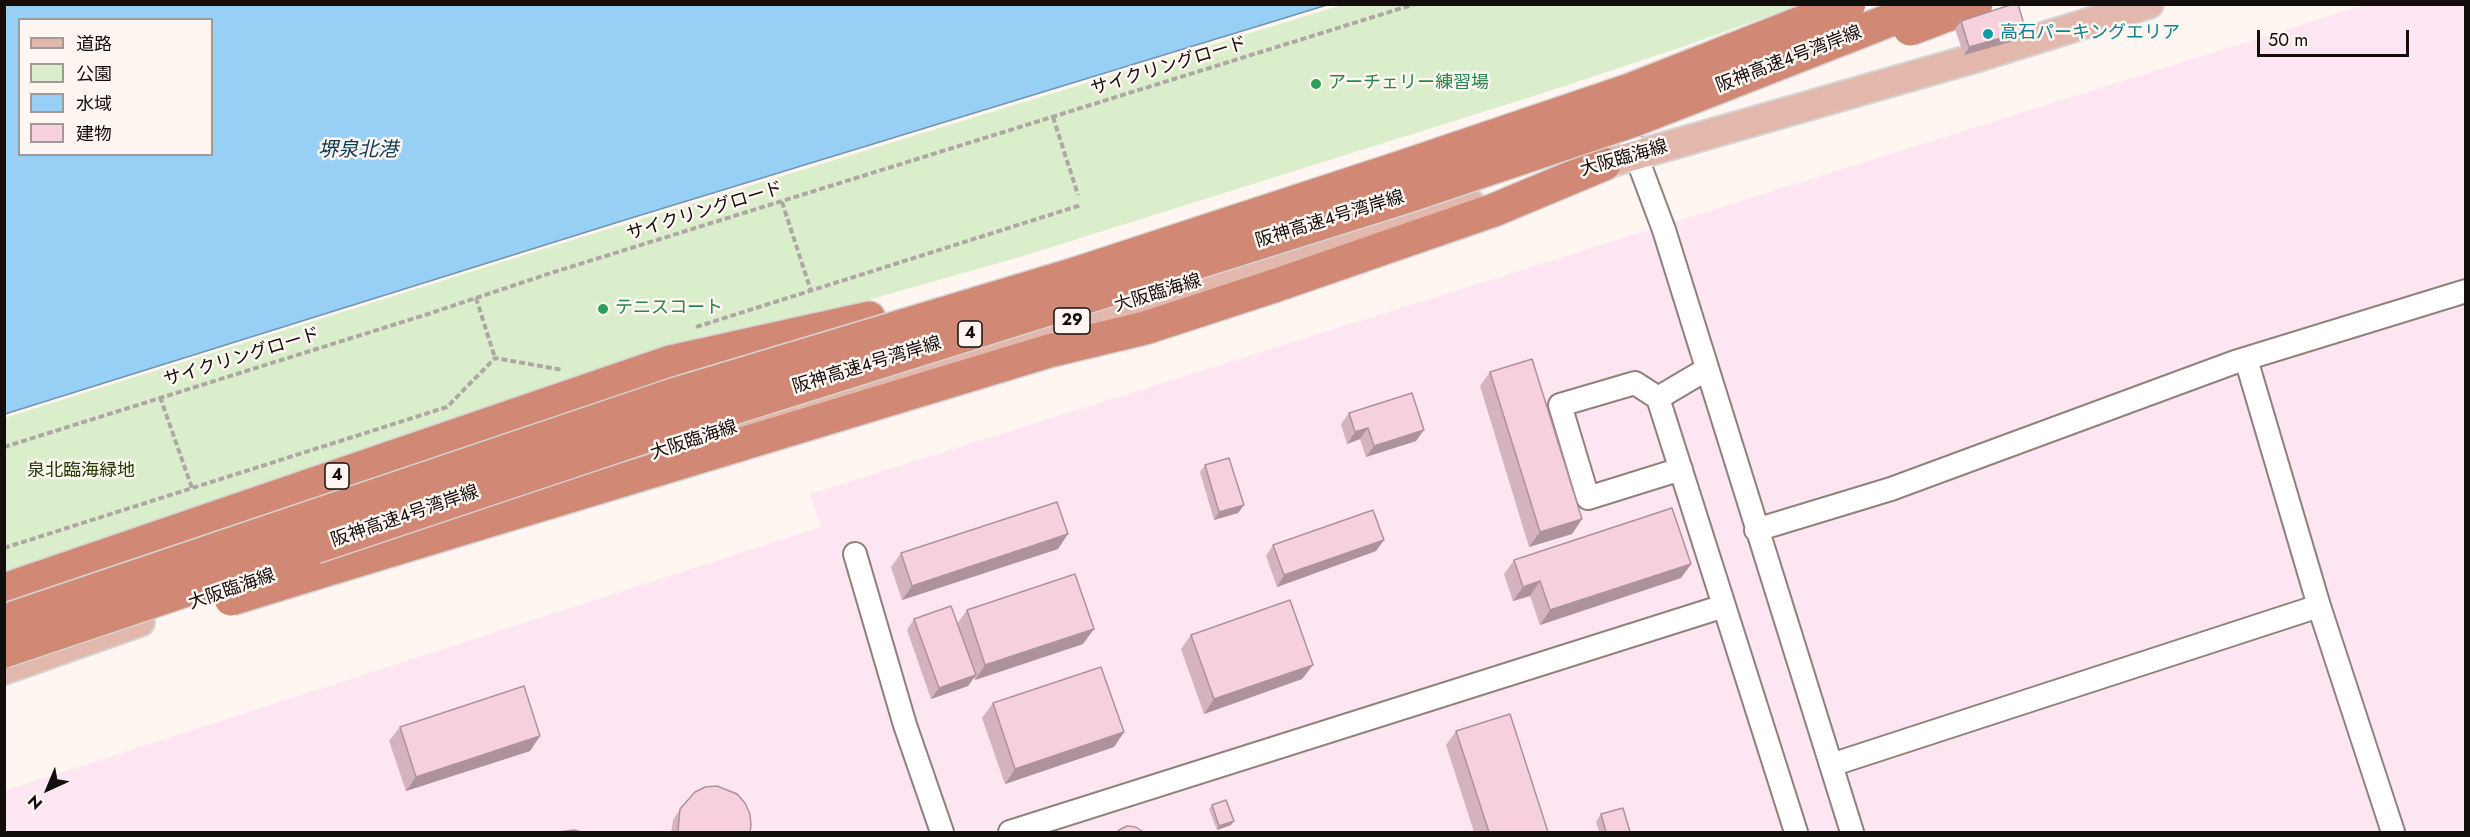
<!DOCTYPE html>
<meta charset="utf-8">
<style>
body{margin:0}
#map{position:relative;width:2470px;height:837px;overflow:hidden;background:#fff5f1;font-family:Jost,"Noto Sans JP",sans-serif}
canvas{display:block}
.frame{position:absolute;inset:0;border:6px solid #130e0c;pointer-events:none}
.legend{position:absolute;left:18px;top:18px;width:195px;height:138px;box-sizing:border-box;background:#fff5f1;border:2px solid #a19995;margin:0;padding:8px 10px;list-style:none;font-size:18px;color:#130e0c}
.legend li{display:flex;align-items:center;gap:12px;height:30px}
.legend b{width:30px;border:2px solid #a19995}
.north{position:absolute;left:18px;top:759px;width:60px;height:60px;-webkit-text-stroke:4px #fff5f1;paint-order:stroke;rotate:224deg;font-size:16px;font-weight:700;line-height:24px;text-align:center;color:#130e0c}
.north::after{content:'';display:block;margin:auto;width:21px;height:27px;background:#130e0c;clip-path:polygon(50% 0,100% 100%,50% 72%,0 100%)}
.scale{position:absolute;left:2257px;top:30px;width:152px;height:27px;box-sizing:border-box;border:3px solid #130e0c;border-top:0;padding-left:8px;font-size:18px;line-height:21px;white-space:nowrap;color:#130e0c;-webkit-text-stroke:4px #fff5f1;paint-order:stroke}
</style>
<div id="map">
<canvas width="2470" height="837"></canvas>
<div class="frame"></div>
<ul class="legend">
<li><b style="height:8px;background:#e3b8ac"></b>道路</li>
<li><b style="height:16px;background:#daeecc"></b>公園</li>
<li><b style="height:16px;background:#98d0f5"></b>水域</li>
<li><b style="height:16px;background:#f7d0dd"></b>建物</li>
</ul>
<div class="north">N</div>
<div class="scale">50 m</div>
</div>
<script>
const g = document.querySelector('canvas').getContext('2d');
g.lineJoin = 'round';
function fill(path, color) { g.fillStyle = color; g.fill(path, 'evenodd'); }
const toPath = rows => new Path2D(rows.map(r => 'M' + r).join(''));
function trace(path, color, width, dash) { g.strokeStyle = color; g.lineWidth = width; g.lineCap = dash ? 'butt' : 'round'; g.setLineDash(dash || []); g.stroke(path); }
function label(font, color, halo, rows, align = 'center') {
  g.font = font + ' Jost,"Noto Sans JP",sans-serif'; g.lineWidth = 5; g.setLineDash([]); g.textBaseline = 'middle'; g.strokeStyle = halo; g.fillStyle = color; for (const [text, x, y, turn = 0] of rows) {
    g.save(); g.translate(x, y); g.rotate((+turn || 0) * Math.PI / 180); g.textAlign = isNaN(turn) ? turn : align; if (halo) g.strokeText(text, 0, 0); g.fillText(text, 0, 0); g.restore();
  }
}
fill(toPath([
 [2364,5,2465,5,2465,832,5,832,4,791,821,527,810,494]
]), '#fde6f2');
fill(toPath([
 [1342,5,1799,5,1679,48,1537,95,1020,257,854,304,656,352,5,573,4,418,566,242]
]), '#daeecc');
const water = toPath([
 [5,4,1327,4,1327,5,628,219,5,414,5,4],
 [20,20,212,20,212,154,20,154,20,20]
]);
fill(water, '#98d0f5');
trace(water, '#7096af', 1.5);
const minor = toPath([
 [1619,110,1664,230,1852,832],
 [2246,359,2319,606,2393,832],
 [1707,369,1658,398,1796,832],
 [1658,398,1635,383,1560,405,1588,498,1681,469],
 [1756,530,1891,489,2235,362,2466,291],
 [855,554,905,725,942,832],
 [1831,765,2319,606],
 [1010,832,1724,606]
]);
const major = toPath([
 [1584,170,1975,58,2149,4],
 [617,465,1180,287,1470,203],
 [4,670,140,622]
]);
const highway = toPath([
 [309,575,1049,351,1145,328,1274,286,1494,210,1604,164],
 [4,590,670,362,869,318]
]);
trace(minor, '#90827b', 26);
trace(major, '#d5d4d3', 32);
trace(highway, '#d5d4d3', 36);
trace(toPath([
 [1053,117,1078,195],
 [782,202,811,291],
 [476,298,495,358],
 [696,327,1081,205],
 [160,397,192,488],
 [4,447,428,314,554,272,1415,4],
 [4,548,447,407,495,358,563,370]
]), '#afa7a4', 4, [6, 3]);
trace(minor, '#fff', 22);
trace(major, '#e3b8ac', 28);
trace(highway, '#d18975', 33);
const highwayBridge = toPath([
 [1910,29,1976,4],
 [231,599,309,575],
 [4,621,676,394,1075,274,1402,167,1627,91,1849,4],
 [4,651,688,422,1408,196,1637,119,1931,4]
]);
trace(highwayBridge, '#d5d4d3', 36, []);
trace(highwayBridge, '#d18975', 33);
fill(toPath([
 [1961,21,2026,31,2021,39,1964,55,1955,29],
 [1490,372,1582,519,1572,534,1529,547,1480,386],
 [1349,413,1416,441,1366,457,1360,439,1347,444,1341,424],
 [1205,465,1244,505,1238,513,1214,520,1200,472],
 [1273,545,1376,551,1277,587,1266,556],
 [1058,549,902,600,891,567,901,553],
 [1514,560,1691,564,1681,578,1540,625,1530,596,1513,601,1504,574],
 [967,610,1083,644,975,680,974,677,968,686,931,699,907,630,914,619,957,624],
 [1191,635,1313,665,1302,679,1204,714,1181,649],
 [993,703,1124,732,1114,747,1005,784,982,718],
 [400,727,540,736,530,751,406,791,389,741],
 [1456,731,1548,832,1474,832,1446,745],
 [1212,805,1231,825,1217,830,1209,809],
 [680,809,750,832,671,832,673,820],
 [1601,814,1630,832,1599,832,1596,822]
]), '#d4b3be');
fill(toPath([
 [2026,31,2021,39,1964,55,1969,47],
 [1368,428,1360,439,1347,444,1355,432],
 [1424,430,1416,441,1366,457,1374,446],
 [1244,505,1238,513,1214,520,1219,512],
 [1582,519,1572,534,1529,547,1540,532],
 [1068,534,1058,549,902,600,912,586],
 [1384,540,1376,551,1277,587,1284,575],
 [1691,564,1681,578,1540,625,1550,610],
 [1540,581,1530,596,1513,601,1523,587],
 [1094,629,1083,644,975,680,985,665],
 [1313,665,1302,679,1204,714,1214,699],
 [976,675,968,686,931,699,939,688],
 [1124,732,1114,747,1005,784,1015,769],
 [540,736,530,751,406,791,416,777],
 [1234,821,1231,825,1217,830,1219,826]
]), '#ad929b');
const building = toPath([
 [2013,4,2018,4,2026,31,1969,47,1961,21,2013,4],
 [1532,359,1582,519,1540,532,1490,372,1532,359],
 [1412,393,1424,430,1374,446,1368,428,1355,432,1349,413,1412,393],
 [1229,458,1244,505,1219,512,1205,465,1229,458],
 [1057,502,1068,534,912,586,901,553,1057,502],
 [1672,508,1691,564,1550,610,1540,581,1523,587,1514,560,1672,508],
 [1373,510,1384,540,1284,575,1273,545,1373,510],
 [1075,574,1094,629,985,665,967,610,1075,574],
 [1290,600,1313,665,1214,699,1191,635,1290,600],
 [951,606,976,675,939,688,914,619,951,606],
 [1101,667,1124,732,1015,769,993,703,1101,667],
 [524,686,540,736,416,777,400,727,524,686],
 [1510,714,1548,832,1489,832,1456,731,1510,714],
 [717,786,737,794,745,803,750,814,751,825,750,832,679,832,678,831,680,809,695,792,705,787,717,786],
 [1226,800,1234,821,1219,826,1212,805,1226,800],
 [1623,808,1630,832,1606,832,1601,814,1623,808],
 [1127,826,1136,827,1143,832,1117,832,1119,830,1127,826],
 [574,830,582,832,558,832,574,830]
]);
fill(building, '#f7d0dd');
trace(building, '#ad929b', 1.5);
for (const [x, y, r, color] of [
 [1988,34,6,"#0f9aa8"],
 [1316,84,6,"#2e9e5b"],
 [603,309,6,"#2e9e5b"]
]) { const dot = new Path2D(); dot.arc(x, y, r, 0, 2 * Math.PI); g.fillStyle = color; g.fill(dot); trace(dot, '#fff5f1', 2); }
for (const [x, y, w] of [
 [1072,321,36],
 [970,334,24],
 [337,476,24]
]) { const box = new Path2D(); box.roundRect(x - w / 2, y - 13, w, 26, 4.5); g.fillStyle = '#fff5f1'; g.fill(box); trace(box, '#130e0c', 1.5); }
label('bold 16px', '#130e0c', null, [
 ["29",1072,321],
 ["4",970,334],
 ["4",337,476]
]);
label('18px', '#0d838f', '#fff5f1', [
 ["高石パーキングエリア",2000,34]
], 'left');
label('18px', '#130e0c', '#fff5f1', [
 ["阪神高速4号湾岸線",1789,60,-21],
 ["サイクリングロード",1169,67,-17],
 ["大阪臨海線",1624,159,-16],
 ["サイクリングロード",705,212,-17],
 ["阪神高速4号湾岸線",1330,220,-17],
 ["大阪臨海線",1158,294,-17],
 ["サイクリングロード",242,358,-17],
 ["阪神高速4号湾岸線",867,366,-17],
 ["大阪臨海線",694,441,-18],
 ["阪神高速4号湾岸線",405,517,-19],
 ["大阪臨海線",232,590,-19]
]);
label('18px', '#27864d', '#fff5f1', [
 ["アーチェリー練習場",1328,84],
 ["テニスコート",615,309]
], 'left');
label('18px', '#223d04', '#fff5f1', [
 ["泉北臨海緑地",81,472]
]);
label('italic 20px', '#0c3a53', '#fff5f1', [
 ["堺泉北港",358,151]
]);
</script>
